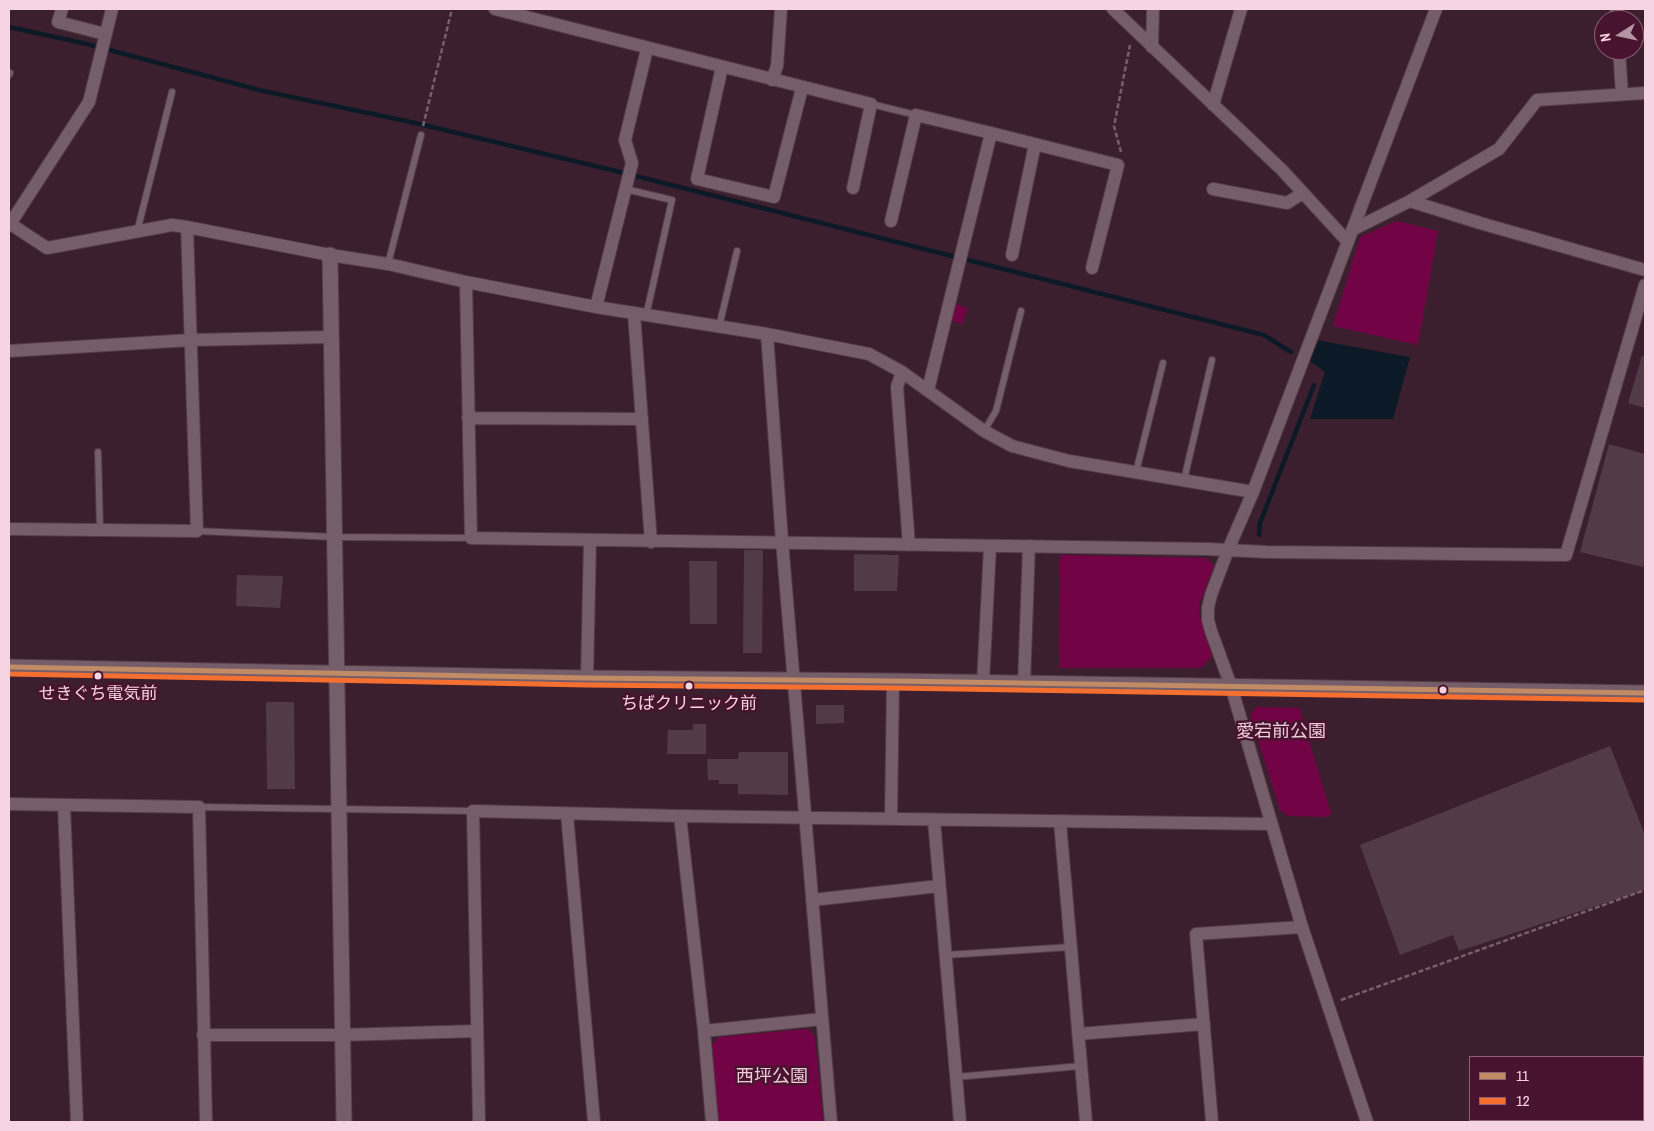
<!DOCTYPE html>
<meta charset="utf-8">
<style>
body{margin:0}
#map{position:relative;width:1654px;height:1131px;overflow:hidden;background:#3c1f2e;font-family:"Archivo Narrow",sans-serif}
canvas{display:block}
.frame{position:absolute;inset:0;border:10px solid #f7d4e1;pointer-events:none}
.legend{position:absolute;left:1469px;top:1056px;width:175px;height:65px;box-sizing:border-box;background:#48132e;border:1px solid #8e6076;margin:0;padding:6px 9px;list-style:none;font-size:15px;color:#f7d4e1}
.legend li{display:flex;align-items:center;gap:10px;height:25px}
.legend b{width:25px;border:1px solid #8e6076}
.north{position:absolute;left:1594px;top:10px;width:50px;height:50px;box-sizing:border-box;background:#48132e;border:1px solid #8e6076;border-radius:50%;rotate:260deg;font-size:14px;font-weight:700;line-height:20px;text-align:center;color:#f7d4e1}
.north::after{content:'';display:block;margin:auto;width:18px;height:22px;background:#b695a2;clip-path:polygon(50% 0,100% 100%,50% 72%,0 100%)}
</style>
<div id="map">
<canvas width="1654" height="1131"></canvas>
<div class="frame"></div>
<ul class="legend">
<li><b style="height:6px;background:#c18c65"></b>11</li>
<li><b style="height:6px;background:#f46f30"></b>12</li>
</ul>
<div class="north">N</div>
</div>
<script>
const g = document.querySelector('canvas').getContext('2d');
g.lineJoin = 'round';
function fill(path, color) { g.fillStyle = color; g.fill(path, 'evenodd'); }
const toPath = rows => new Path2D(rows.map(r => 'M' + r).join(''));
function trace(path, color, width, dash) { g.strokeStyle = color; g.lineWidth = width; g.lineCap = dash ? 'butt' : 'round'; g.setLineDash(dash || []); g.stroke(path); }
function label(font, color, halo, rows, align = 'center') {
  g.font = font + ' "Archivo Narrow","Noto Sans JP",sans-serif'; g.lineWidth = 5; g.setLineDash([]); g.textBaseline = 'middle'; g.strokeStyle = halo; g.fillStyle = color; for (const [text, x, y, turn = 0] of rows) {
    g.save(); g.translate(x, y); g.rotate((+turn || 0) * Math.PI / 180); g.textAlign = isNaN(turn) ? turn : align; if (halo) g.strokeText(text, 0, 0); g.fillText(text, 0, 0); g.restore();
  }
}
fill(toPath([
 [1396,221,1438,231,1418,345,1333,326,1360,237],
 [956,304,968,308,962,324,951,320],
 [1060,555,1206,558,1214,566,1199,605,1200,616,1212,656,1201,668,1059,668],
 [1257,707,1299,708,1331,813,1328,817,1288,816,1280,810,1250,715],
 [808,1029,815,1037,823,1122,718,1122,711,1046,719,1037]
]), '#720446');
fill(toPath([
 [1316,340,1410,357,1393,419,1310,419,1325,372,1307,359]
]), '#0b1a26');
trace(toPath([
 [9,27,87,44,263,91,411,122,616,171,948,255,1264,335,1291,352],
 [1259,535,1260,523,1314,385]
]), '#0b1a26', 4.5);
fill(toPath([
 [1642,356,1645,357,1645,408,1628,403],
 [1609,444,1645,454,1645,559,1643,567,1580,552],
 [744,550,763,550,762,653,743,653],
 [854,554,899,555,897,591,854,591],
 [689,561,717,561,717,624,690,624],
 [237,575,283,576,280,608,236,606],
 [266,702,294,702,295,789,267,789],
 [816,705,844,705,844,723,816,724],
 [693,724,706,724,706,754,667,754,668,730,693,730],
 [1610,746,1645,835,1645,890,1459,951,1453,935,1400,955,1360,845],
 [739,752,788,752,788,795,738,794,738,784,719,784,719,780,708,780,707,759,738,759]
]), '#523a46');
const service = toPath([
 [9,75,10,73],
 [871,104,916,115],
 [625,189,672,200,646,316],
 [137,232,172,92],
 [388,264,421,135],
 [719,327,737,251],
 [984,431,996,411,1021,311],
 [98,452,100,530],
 [1136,472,1163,363],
 [1184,480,1212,360],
 [197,531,335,537,471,538],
 [199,807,473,811],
 [946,955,1071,947],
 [956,1077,1081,1066]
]);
const minor = toPath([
 [62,9,58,22,105,34],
 [495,9,871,104,853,188],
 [1113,9,1282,170,1348,242],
 [1616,9,1617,20],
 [1152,47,1153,9],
 [1619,50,1622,94],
 [722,67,697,179,774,197,802,88],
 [772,80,777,66,781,9],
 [1213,105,1241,9],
 [991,133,1118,165,1092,268],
 [1213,189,1287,203,1303,193],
 [1410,201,1480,223,1645,270],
 [891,221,916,115,991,133,928,390],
 [9,223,47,248,172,225,187,227,330,255,388,264,466,282,596,307,767,334,869,354,902,372,984,431,1012,446,1069,461,1253,492],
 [10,224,89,102,112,9],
 [1352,230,1410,201,1499,149,1537,100,1645,93],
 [1012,255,1035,144],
 [466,282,471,538,1208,549,1266,552,1566,555,1645,285],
 [596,307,632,163,625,140,647,49],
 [634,314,651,542],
 [767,334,782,541,831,1122],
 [9,351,191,340,331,337],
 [902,372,897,387,909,545],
 [468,418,642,419],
 [9,529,197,531,187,227],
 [587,678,590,540],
 [983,683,990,546],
 [1024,684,1029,546],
 [9,804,199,807,206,1122],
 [64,806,77,1122],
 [567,814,594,1122],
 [680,816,704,1031,712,1122],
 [891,819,893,681],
 [934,820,960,1122],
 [1060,822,1086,1122],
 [812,900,939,886],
 [704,1031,822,1019],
 [1078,1034,1204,1024],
 [203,1035,341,1035,477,1031],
 [1643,1070,1645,1069],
 [479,1122,473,811,680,816,1271,824],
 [1212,1122,1196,934,1302,927],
 [1367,1122,1302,927,1231,686,1211,631,1208,620,1208,608,1211,595,1228,550,1253,492,1436,9],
 [1543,1122,1547,1120]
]);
const tertiary = toPath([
 [330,255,344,1122],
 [9,667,587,678,893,681,1645,693]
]);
const primary = toPath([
 [1643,1122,1645,1115]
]);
trace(service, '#543c47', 8);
trace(minor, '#543c47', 14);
trace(tertiary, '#543c47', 17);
trace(primary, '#543c47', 21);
trace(toPath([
 [423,126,452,9],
 [1121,152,1114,126,1130,45],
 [1341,1000,1645,890]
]), '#76606a', 2.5, [5, 2.5]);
trace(service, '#755e69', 6);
trace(minor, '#755e69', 12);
trace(tertiary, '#755e69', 15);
trace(primary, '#765d65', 19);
trace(toPath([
 [9,667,587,678,893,681,1645,693]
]), '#c18c65', 5);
trace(toPath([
 [9,674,587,685,893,688,1645,700]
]), '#f46f30', 5);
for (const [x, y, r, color] of [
 [98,676,4.5,"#f7d4e1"],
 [689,686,4.5,"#f7d4e1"],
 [1443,690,4.5,"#f7d4e1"]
]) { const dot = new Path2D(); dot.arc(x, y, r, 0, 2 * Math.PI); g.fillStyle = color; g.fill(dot); trace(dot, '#48132e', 2); }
label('17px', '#f7d4e1', '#48132e', [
 ["せきぐち電気前",98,694],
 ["ちばクリニック前",689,704]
]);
label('18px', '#edccd9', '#48132e', [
 ["愛宕前公園",1281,732],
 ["西坪公園",772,1077]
]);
</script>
